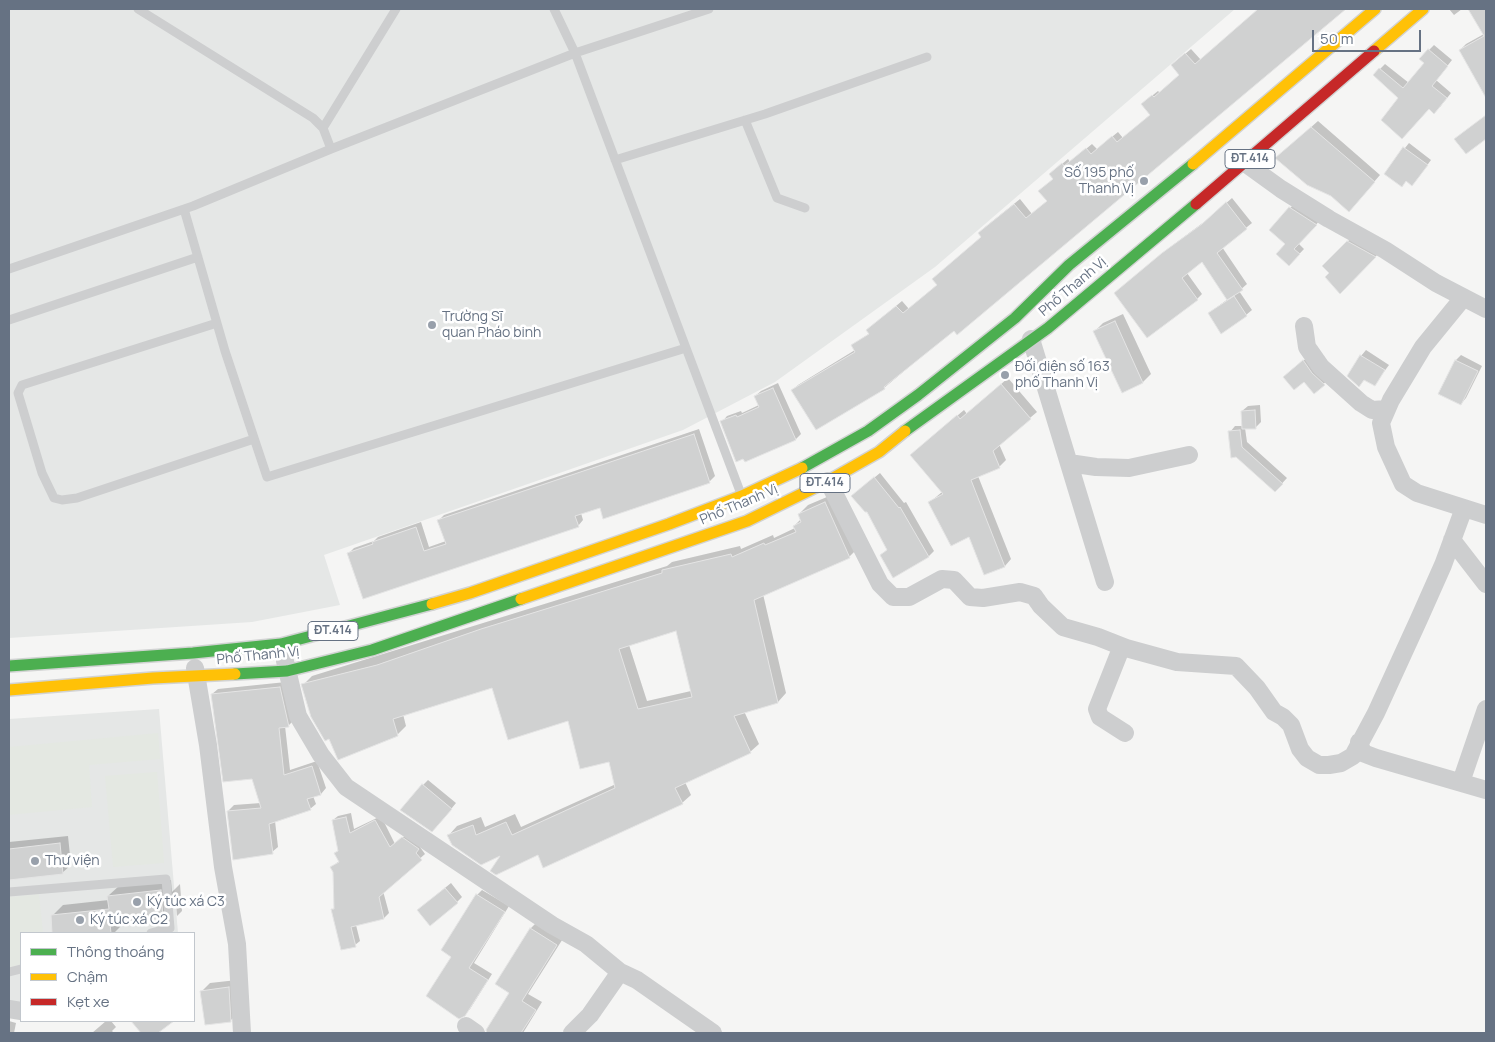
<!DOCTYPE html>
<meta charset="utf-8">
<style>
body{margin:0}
#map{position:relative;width:1495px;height:1042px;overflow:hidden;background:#f5f5f4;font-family:Manrope,sans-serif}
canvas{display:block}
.frame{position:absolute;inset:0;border:10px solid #667283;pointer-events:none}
.legend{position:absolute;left:20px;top:932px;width:175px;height:90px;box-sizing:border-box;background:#fff;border:1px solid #c2c7cd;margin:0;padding:6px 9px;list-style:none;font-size:15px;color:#667283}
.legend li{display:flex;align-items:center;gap:10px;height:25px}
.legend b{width:25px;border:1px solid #c2c7cd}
.scale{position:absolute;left:1312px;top:30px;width:109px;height:22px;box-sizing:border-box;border:2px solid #667283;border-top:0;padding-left:6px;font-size:15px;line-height:18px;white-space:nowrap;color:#667283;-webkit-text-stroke:4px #fff;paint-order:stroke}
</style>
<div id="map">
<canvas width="1495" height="1042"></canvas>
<div class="frame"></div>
<ul class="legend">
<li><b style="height:6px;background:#4caf50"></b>Thông thoáng</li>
<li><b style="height:6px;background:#ffc107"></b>Chậm</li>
<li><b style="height:6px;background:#c62828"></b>Kẹt xe</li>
</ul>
<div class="scale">50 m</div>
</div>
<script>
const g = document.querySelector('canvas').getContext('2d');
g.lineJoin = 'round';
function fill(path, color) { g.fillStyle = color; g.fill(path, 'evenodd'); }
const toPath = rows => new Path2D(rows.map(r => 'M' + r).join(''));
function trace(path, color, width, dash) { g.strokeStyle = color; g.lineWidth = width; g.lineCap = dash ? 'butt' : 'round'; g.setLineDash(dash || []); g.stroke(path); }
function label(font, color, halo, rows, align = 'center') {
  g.font = font + ' Manrope,sans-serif'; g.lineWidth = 5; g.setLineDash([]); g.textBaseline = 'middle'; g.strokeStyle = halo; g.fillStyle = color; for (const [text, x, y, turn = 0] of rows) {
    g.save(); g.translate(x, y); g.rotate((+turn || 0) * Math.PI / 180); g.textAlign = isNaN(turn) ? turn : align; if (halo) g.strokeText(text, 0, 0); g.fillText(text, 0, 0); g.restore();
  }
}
fill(toPath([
 [9,9,1235,9,935,267,775,382,683,430,324,555,340,605,252,622,9,638],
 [159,709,178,933,21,933,21,1004,9,1002,9,719]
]), '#e5e7e6');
fill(toPath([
 [158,733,160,759,89,765,92,807,9,815,9,747],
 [157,772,164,863,113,867,105,776],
 [39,894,43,933,21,933,21,964,9,968,9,897]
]), '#e4e8e2');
fill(toPath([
 [1259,9,1344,9,957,333,954,329,884,388,793,390,798,385,855,350,852,345,870,333,873,325,902,301,909,309,938,284,982,237,979,233,984,228,1020,199,1032,214,1048,201,1056,169,1068,159,1070,162,1092,144,1097,149,1118,132,1123,138,1151,114,1148,99,1158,91,1160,93,1181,75,1178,60,1191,49,1201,60],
 [1449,9,1462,9,1454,15],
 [1469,9,1486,9,1486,79,1479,83,1460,50,1466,44,1484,34],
 [1434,45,1452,60,1436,80,1451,93,1440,107,1429,108,1399,98,1374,75,1385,64,1409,83,1426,63,1429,50],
 [1318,121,1380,175,1355,204,1283,152],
 [1409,143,1431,160,1417,179,1407,180,1402,185,1385,173],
 [1232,198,1252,223,1222,247,1247,284,1239,291,1252,310,1246,315,1209,313,1228,299,1202,261,1187,273,1202,294,1197,299,1121,288,1169,248,1208,219],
 [1296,202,1321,219,1299,244,1304,249,1289,265,1286,244,1270,229],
 [1353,236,1380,252,1340,292,1331,273,1324,266],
 [1123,314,1151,374,1143,382,1123,391,1095,331,1103,323],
 [1366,350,1389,365,1374,385,1361,356],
 [1461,355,1482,366,1466,398,1461,404,1456,360],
 [1308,357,1328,380,1314,392,1304,380,1289,372],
 [1008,378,1037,412,999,444,1006,460,999,467,978,476,1011,559,1005,566,985,574,969,535,930,502,942,492,918,449,964,410,967,414],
 [778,383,801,434,796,439,745,461,722,422,727,416,741,411,742,413,759,405,755,396,761,391],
 [1260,405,1261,422,1256,427,1245,428,1247,442,1287,478,1275,491,1230,432,1235,426,1243,426,1242,411,1248,406],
 [699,429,715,476,709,482,600,506,581,513,583,520,578,526,364,598,349,553,354,548,374,541,378,537,421,522,429,547,446,541,439,520,444,515],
 [880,473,904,503,906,502,934,551,929,556,893,576,881,555,888,549,858,491],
 [834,494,858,548,849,557,763,594,786,693,778,702,744,711,759,744,750,752,685,782,691,795,682,803,538,853,503,853,449,835,457,826,481,817,485,827,515,814,521,827,616,784,610,761,569,720,493,686,403,714,406,726,397,735,303,685,312,676,667,566,672,562,740,546,741,549,773,535,774,538,795,528,794,526,801,519,799,514,808,505],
 [677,630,691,691,647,701,629,645],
 [286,682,294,720,288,726,285,726,290,770,317,761,326,788,321,794,313,796,316,804,310,809,275,821,278,847,272,852,228,811,234,805,261,803,252,778,212,694,218,689],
 [428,780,456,803,438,825,423,785],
 [351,813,354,829,381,816,395,844,408,833,423,843,420,847,425,854,383,891,389,913,384,918,356,925,360,941,355,945,332,910,335,907,334,872,332,867,339,861,336,853,339,850,333,820,338,816],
 [68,836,71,865,62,873,9,878,9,842],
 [171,880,172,892,180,884,182,911,177,916,176,904,162,917,122,921,122,925,114,933,54,933,52,916,63,905,109,900,108,896,120,885],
 [451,883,462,897,457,902,424,905],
 [482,890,509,906,474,963,492,974,470,1009,464,1015,453,956,477,895],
 [538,921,564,937,528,994,542,1002,523,1033,487,1033,487,1030,511,992,496,984,531,928],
 [237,980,238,1013,230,1021,202,991,210,983],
 [9,1021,16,1023,14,1033,9,1033],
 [106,1021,111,1021,116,1027,112,1031,114,1033,92,1033],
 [133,1021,172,1021,156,1033,143,1033]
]), '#0003');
const building = toPath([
 [1258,9,1346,9,957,335,954,331,884,387,885,389,816,430,791,390,855,352,851,345,869,334,866,330,896,306,903,313,937,285,932,279,981,237,978,233,1014,204,1026,218,1047,201,1038,191,1053,179,1049,174,1062,163,1064,166,1086,148,1091,154,1112,136,1117,142,1150,115,1141,104,1152,95,1154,97,1179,75,1171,65,1185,53,1195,64,1258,9],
 [1468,9,1486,9,1486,98,1459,50,1484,36,1468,9],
 [1428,49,1448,66,1432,86,1447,98,1434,114,1429,109,1402,139,1381,120,1398,98,1373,75,1379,68,1403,88,1424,63,1419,59,1428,49],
 [1486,115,1486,139,1466,154,1454,139,1486,115],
 [1311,127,1375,182,1349,212,1331,196,1307,185,1275,158,1311,127],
 [1403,147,1428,165,1412,186,1406,181,1402,187,1384,174,1403,147],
 [1226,202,1247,229,1217,253,1243,290,1227,300,1202,262,1182,278,1198,300,1147,338,1114,293,1162,253,1202,224,1226,202],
 [1289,207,1317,225,1294,249,1300,254,1289,266,1276,254,1285,244,1269,230,1289,207],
 [1347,241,1376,257,1340,294,1325,277,1329,273,1322,266,1347,241],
 [1234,296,1247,316,1221,334,1208,313,1234,296],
 [1115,321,1143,383,1122,393,1093,331,1115,321],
 [1360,355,1385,370,1375,386,1364,380,1359,387,1347,376,1360,355],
 [1303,360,1312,373,1325,385,1314,394,1304,382,1294,390,1283,377,1303,360],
 [1455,360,1478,371,1461,405,1438,394,1455,360],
 [1001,384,1031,419,993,451,1000,468,971,480,1005,567,984,575,969,537,951,546,928,502,943,494,910,455,957,415,960,419,1001,384],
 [773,388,796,440,745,462,743,459,736,462,720,421,736,415,737,417,759,407,754,396,773,388],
 [1255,410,1256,429,1242,429,1241,411,1255,410],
 [1240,430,1242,447,1283,484,1275,492,1236,457,1231,458,1228,431,1240,430],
 [694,434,710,483,603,519,600,508,575,516,579,527,363,599,347,553,373,544,372,542,416,527,424,551,446,544,437,520,694,434],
 [874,477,899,508,900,507,929,557,893,578,880,555,887,550,867,512,865,512,851,496,874,477],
 [825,502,850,558,754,600,778,703,734,716,751,753,675,788,683,804,543,868,538,855,496,875,490,871,500,856,481,865,452,845,447,835,473,825,476,835,506,822,512,835,615,788,609,762,580,769,568,721,508,740,492,688,393,719,398,736,338,760,329,739,325,741,311,717,301,684,377,665,481,629,662,573,662,570,731,554,732,557,764,543,765,545,796,532,793,526,801,522,798,514,825,502],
 [676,631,692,697,638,709,619,649,676,631],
 [280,687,289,727,279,728,284,775,312,766,321,795,307,799,311,810,269,824,273,854,233,860,227,811,261,808,252,779,223,782,211,694,280,687],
 [422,784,452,809,432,832,400,810,422,784],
 [346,817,350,833,375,820,390,847,402,837,419,849,416,853,422,860,379,897,384,919,351,927,356,947,341,950,331,909,334,909,333,872,330,867,339,862,334,853,338,851,332,820,346,817],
 [60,843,63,874,9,880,9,849,60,843],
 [445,888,458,903,430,926,417,910,445,888],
 [161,890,163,918,110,924,111,933,52,933,51,915,109,909,107,896,161,890],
 [476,894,505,912,469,968,488,980,465,1016,459,1019,426,996,451,957,441,950,476,894],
 [530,928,557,945,522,1001,536,1010,521,1033,487,1033,486,1030,509,993,495,984,530,928],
 [229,987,231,1022,205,1025,200,991,229,987],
 [131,1021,174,1021,158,1033,141,1033,131,1021]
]);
fill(building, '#d0d1d1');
trace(building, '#e4e4e4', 1);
const fast = toPath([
 [905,431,1048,328,1196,204],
 [802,468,868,431,918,395,1015,318,1069,265,1193,164],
 [9,666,193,653,281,644,432,604],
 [235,674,287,671,372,650,521,599]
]);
const slow = toPath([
 [1374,51,1423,9],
 [1193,164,1375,9],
 [521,599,747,521,828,481,879,452,905,431],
 [432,604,470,593,669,524,742,496,802,468],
 [9,690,153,678,235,674]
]);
const jam = toPath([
 [1196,204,1374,51]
]);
trace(fast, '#d2d3d3', 14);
trace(slow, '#d2d3d3', 14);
trace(jam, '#d2d3d3', 14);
trace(toPath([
 [138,9,313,118,323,128,331,149],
 [554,9,575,53,741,494],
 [745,120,777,198,805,208],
 [323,128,396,9],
 [615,160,765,114,927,57],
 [184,209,225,351,267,477,686,348],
 [9,269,193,206,331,149,575,53,709,9],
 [9,320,198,257],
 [217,323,22,385,18,393,42,473,54,498,62,500,77,498,254,439],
 [9,892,166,879,170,928,151,933],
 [9,972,21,969]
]), '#cdcecf', 9);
trace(toPath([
 [1245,163,1281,189,1329,219,1385,250,1436,283,1486,309],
 [1463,298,1423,347,1391,400,1381,423,1386,447,1403,484,1417,493,1486,515],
 [1304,326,1307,347,1321,367,1361,403,1372,410,1387,409],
 [1031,339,1105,582],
 [1069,463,1096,467,1129,468,1189,455],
 [828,481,880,584,893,597,909,597,942,579,954,580,970,597,983,598,1020,592,1034,596,1041,606,1063,627,1098,637,1126,648],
 [1452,540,1486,584],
 [285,661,298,716,321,755,346,787,552,925,586,944,620,972,637,980,713,1033],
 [195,668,208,745,223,867,237,944,242,1033],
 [1125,733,1100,717,1097,709,1120,651,1126,648,1177,662,1236,666,1257,688,1274,712,1283,717,1291,725,1300,749,1307,758,1319,765,1329,765,1341,763,1353,756,1376,713,1419,619,1443,565,1464,508],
 [1359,742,1363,753,1376,758,1486,790],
 [1461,782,1486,709],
 [9,1009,21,1011],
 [466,1026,476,1033],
 [572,1033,590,1015,620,972]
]), '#cdcecf', 18);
trace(fast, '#4caf50', 11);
trace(slow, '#ffc107', 11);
trace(jam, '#c62828', 11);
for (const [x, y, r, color] of [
 [1144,181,5,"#98a0ab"],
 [432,325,5,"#98a0ab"],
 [1005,375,5,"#98a0ab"],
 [35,861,5,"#98a0ab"],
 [137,902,5,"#98a0ab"],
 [80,920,5,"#98a0ab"]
]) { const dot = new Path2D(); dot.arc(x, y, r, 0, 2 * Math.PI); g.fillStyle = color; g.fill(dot); trace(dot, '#fff', 2); }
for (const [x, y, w] of [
 [1250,159,50],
 [825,483,50],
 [333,631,50]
]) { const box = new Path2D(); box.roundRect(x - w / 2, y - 9.5, w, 19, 4); g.fillStyle = '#fff'; g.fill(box); trace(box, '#667283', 1); }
label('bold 12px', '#667283', null, [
 ["ĐT.414",1250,159],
 ["ĐT.414",825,483],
 ["ĐT.414",333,631]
]);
label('14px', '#667283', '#fff', [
 ["Số 195 phố",1134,173,"right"],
 ["Thanh Vị",1134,189,"right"],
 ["Trường Sĩ",442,317],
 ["quan Pháo binh",442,333],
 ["Đối diện số 163",1015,367],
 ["phố Thanh Vị",1015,383],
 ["Thư viện",45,861],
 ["Ký túc xá C3",147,902],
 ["Ký túc xá C2",90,920]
], 'left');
label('14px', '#667283', '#fff', [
 ["Phố Thanh Vị",1073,287,-40],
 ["Phố Thanh Vị",739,505,-23],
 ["Phố Thanh Vị",258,656,-6]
]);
</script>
